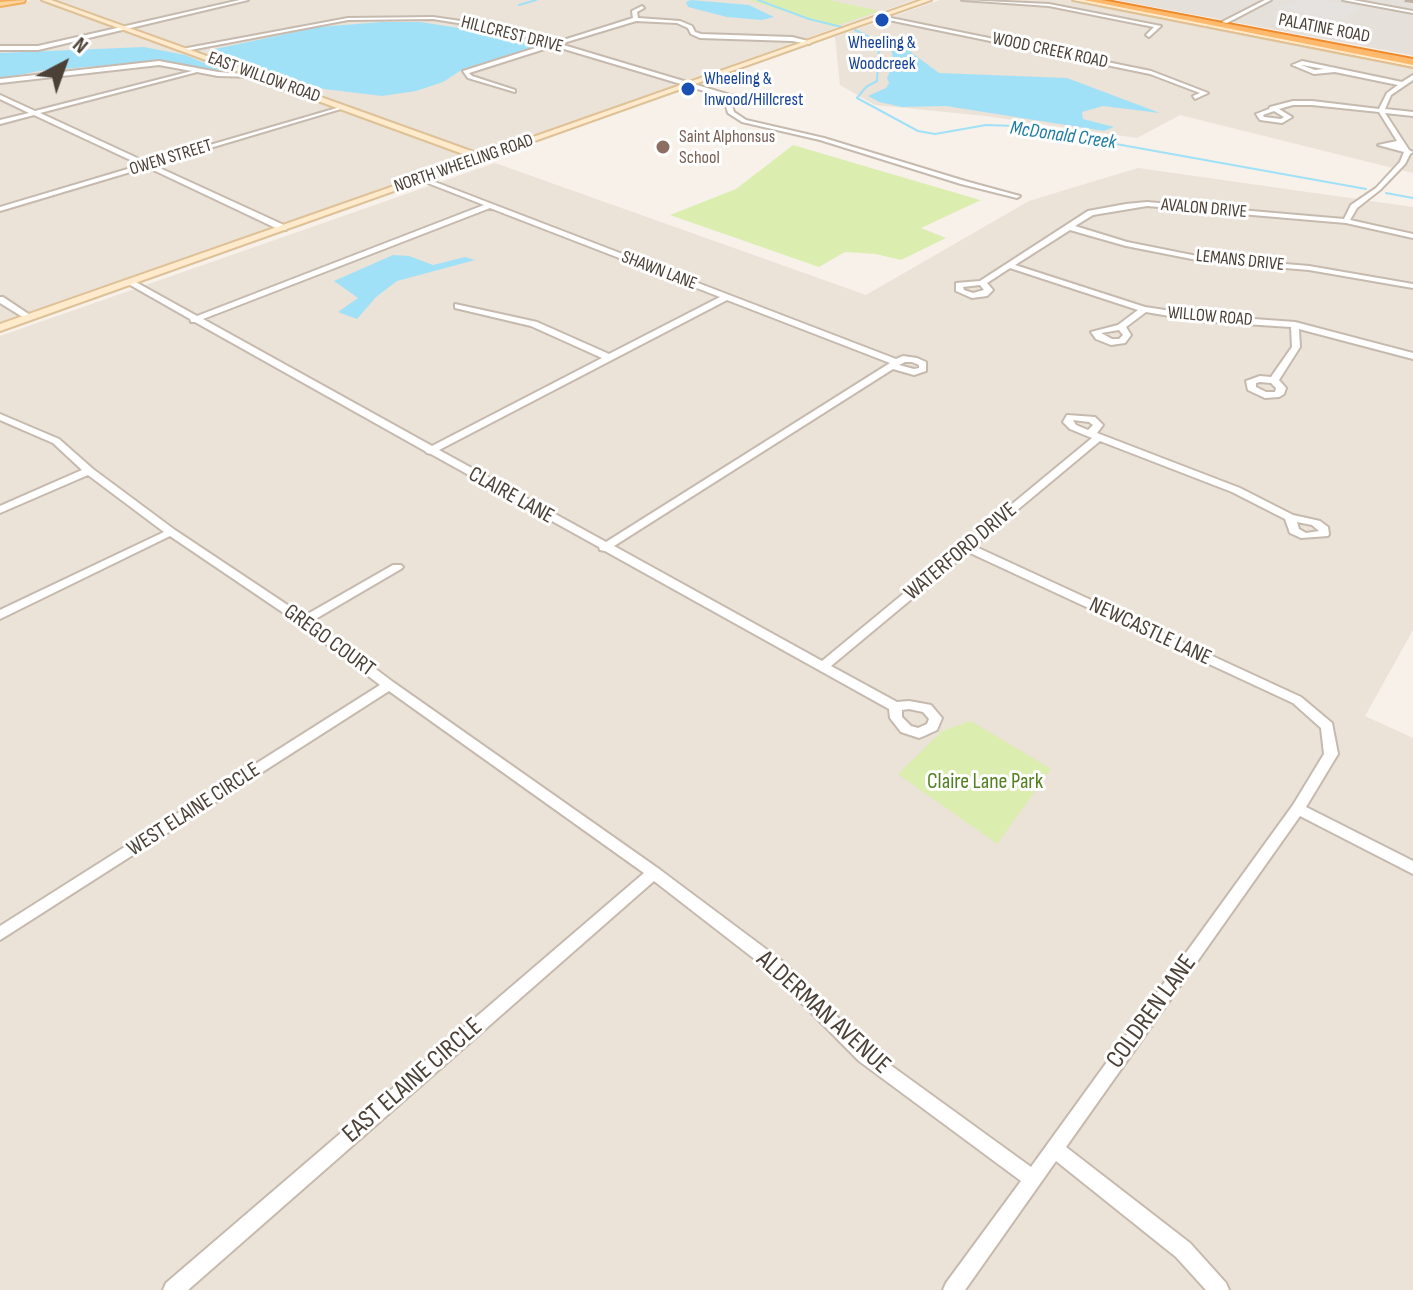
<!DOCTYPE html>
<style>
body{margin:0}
#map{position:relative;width:1413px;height:1290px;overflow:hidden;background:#f7f1ea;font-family:"Sofia Sans Condensed",sans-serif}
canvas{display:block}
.north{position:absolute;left:24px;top:24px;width:80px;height:80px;-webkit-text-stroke:6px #fff;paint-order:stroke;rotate:41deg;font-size:22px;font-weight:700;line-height:32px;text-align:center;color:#4c4137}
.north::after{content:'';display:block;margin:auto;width:28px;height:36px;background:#4c4137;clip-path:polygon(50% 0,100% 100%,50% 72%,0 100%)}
</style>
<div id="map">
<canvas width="1413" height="1290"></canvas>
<div class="north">N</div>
</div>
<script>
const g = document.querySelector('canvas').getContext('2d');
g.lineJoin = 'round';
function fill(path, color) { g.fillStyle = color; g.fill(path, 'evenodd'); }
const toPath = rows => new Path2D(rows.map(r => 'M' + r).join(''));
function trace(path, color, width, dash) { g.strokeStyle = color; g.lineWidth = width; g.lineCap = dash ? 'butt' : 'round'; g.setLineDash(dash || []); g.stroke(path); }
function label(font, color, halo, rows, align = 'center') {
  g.font = font + ' "Sofia Sans Condensed",sans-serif'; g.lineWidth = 6; g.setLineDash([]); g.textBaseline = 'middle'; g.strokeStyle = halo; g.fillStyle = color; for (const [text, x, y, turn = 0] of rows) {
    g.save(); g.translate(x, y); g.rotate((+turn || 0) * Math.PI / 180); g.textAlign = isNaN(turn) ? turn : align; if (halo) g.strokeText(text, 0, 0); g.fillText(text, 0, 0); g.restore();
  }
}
fill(toPath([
 [32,0,914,0,0,325,0,7],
 [940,0,1069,0,1413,67,1413,173,1180,115,1137,138,986,116,875,105,840,85,835,37],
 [495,163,866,295,1029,201,1138,168,1413,207,1413,630,1365,716,1413,738,1413,1290,0,1290,0,336]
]), '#ebe2d8');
fill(toPath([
 [1116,0,1413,0,1413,56,1410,55]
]), '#e6e0db');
fill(toPath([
 [749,0,830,0,879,11,833,27],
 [793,145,980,200,981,200,921,228,946,238,901,260,876,254,845,252,819,267,670,215,736,189],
 [971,721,1051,769,997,844,898,774,942,731]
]), '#dbeeaf');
fill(toPath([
 [1301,0,1321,0,1363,7,1341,20,1275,8]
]), '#e5e2df');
fill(toPath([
 [691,0,749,5,774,17,762,20,727,17,688,7,686,2],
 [382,22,420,22,479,31,532,45,531,48,463,69,443,82,416,91,382,96,324,89,212,54,210,50,319,27],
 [893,39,939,73,1067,78,1160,113,1103,106,1082,112,1083,119,1114,127,1104,131,946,106,902,107,879,102,868,96,886,88,889,83,887,78,894,62,889,41],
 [144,47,185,55,224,71,158,61,39,71,0,79,0,53],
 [393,255,409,256,433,265,465,257,475,260,397,281,376,297,357,319,338,312,358,298,334,281]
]), '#a1e1f8');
trace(toPath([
 [758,0,809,19,842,27],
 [519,5,536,0],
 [855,30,877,41,879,47,877,81,866,87,857,98,918,131,935,134,986,125,1016,126,1366,189],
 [1386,193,1413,198]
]), '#a1e1f8', 2);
const street = toPath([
 [240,0,248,0,38,50,0,50,0,46,38,46,240,0],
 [962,0,1049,4,1161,26,1149,37,1146,35,1154,27,1049,6,962,0],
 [1265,0,1271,0,1227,23,1222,22,1265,0],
 [1343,0,1353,0,1413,11,1413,13,1343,0],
 [642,6,644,8,637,12,638,18,680,21,692,26,695,32,701,34,792,37,812,42,809,44,792,41,700,38,691,34,688,28,677,23,636,21,560,44,737,97,732,106,734,112,746,120,824,138,965,181,1020,196,1017,198,961,184,820,140,742,122,728,113,726,106,731,99,554,46,469,73,472,76,515,90,515,92,468,78,463,71,548,44,501,30,433,19,348,20,185,51,182,49,348,18,433,17,502,27,554,43,633,18,632,11,642,6],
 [881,16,1151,71,1208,93,1195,99,1193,96,1200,93,1150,74,879,18,881,16],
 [159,61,218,72,258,75,255,77,218,76,197,72,40,113,148,163,344,106,344,108,153,165,286,226,286,230,280,230,147,167,0,211,0,207,141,165,34,115,0,124,0,120,29,113,0,99,0,95,35,111,192,71,159,65,0,83,0,79,159,61],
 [1302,61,1402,82,1413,75,1413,80,1391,95,1385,109,1413,112,1413,116,1385,113,1409,150,1413,152,1410,154,1405,164,1380,190,1357,208,1350,220,1413,234,1413,238,1346,223,1147,206,1093,215,1075,226,1127,242,1202,257,1309,266,1413,284,1413,288,1309,270,1202,261,1126,246,1070,230,1015,265,1145,307,1198,315,1295,322,1413,353,1413,359,1299,329,1300,347,1279,380,1286,388,1284,394,1279,397,1265,398,1248,390,1246,381,1260,376,1271,377,1292,347,1291,327,1198,321,1146,312,1126,327,1131,335,1125,343,1111,345,1096,339,1091,332,1118,325,1138,310,1010,268,987,283,993,290,987,296,972,298,956,291,956,283,980,281,1088,211,1126,204,1147,202,1344,219,1351,205,1376,188,1400,162,1404,152,1378,145,1397,141,1379,112,1312,105,1293,105,1279,109,1292,117,1282,123,1260,120,1256,114,1269,109,1270,107,1293,101,1312,101,1379,109,1387,93,1398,85,1335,72,1314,74,1292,65,1302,61],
 [1301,65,1302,65,1324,69,1315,70,1301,65],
 [1274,111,1284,117,1281,119,1264,117,1263,115,1274,111],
 [980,285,984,290,973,293,964,290,963,287,980,285],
 [1119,330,1123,335,1119,339,1112,339,1101,333,1119,330],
 [1260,382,1271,383,1276,388,1275,392,1266,392,1256,387,1256,383,1260,382],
 [422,177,896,359,903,356,917,358,926,362,926,371,914,375,893,369,614,546,822,661,1092,438,1070,429,1063,422,1067,415,1095,417,1103,425,1097,433,1240,488,1293,515,1320,521,1328,527,1329,534,1328,536,1301,538,1290,533,1285,519,1232,492,1100,441,974,546,1301,697,1332,723,1338,754,1306,807,1413,861,1413,874,1300,816,1066,1147,1190,1243,1226,1283,1229,1290,1206,1290,1176,1257,1056,1161,965,1290,943,1290,946,1283,1021,1181,859,1061,770,971,654,881,188,1290,163,1290,166,1283,644,873,389,691,0,940,0,926,380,685,300,624,170,536,0,619,0,610,164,532,88,475,0,513,0,506,82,470,53,443,0,420,0,414,59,439,93,469,175,530,304,616,393,565,401,565,403,567,401,569,312,621,393,682,659,869,782,961,871,1051,1031,1167,1293,805,1324,754,1321,728,1293,703,968,552,831,666,897,702,909,701,931,705,942,718,937,730,924,736,919,738,901,732,890,718,889,709,605,551,600,550,599,547,431,454,427,453,425,451,195,322,191,322,190,319,125,282,132,280,197,316,484,205,420,180,420,178,422,177],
 [490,208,720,297,609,354,537,322,455,304,455,308,531,326,602,358,432,446,203,319,490,208],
 [727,300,890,363,606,542,439,450,727,300],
 [905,362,912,362,919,365,919,368,914,369,899,365,905,362],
 [1073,420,1089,422,1093,425,1088,430,1076,425,1073,420],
 [1297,522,1312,525,1319,531,1306,533,1299,529,1297,522],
 [909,709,923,712,929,719,927,724,918,728,911,726,902,717,902,710,909,709],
 [0,297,3,297,33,317,26,319,0,303,0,297]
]);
const secondary = toPath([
 [42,0,51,0,482,155,922,0,931,0,0,331,0,324,474,158,42,0],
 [1073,0,1086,0,1413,63,1413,67,1073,0]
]);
const primary = toPath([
 [25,0,24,2,0,6,0,2,25,0]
]);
const highway = toPath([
 [1084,0,1102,0,1413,59,1413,65,1084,0]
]);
trace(street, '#c6baae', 4);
trace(secondary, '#dec197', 4);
trace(primary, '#f1af5e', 4);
trace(highway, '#ee8b2c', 4);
fill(street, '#fff');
fill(secondary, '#ffebcc');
fill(primary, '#ffd49b');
fill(highway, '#ffb96d');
fill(toPath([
 [1405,0,1413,0,1413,3,1404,2]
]), '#beb1a6');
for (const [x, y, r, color] of [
 [882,20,8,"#1a4fb4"],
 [688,89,8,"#1a4fb4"],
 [663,147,8,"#8d6e63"]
]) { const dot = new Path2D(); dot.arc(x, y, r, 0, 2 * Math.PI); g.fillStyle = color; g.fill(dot); trace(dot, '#fff', 3); }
label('18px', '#4c4137', '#fff', [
 ["PALATINE ROAD",1324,29,11],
 ["HILLCREST DRIVE",512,35,14],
 ["WOOD CREEK ROAD",1050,51,12],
 ["EAST WILLOW ROAD",264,78,20],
 ["OWEN STREET",171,158,-17],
 ["NORTH WHEELING ROAD",464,164,-19],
 ["AVALON DRIVE",1204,209,5],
 ["LEMANS DRIVE",1240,261,6],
 ["SHAWN LANE",659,271,21],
 ["WILLOW ROAD",1210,317,5]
]);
label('18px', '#164399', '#fff', [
 ["Wheeling &",882,43],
 ["Woodcreek",882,64],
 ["Wheeling &",704,79,"left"],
 ["Inwood/Hillcrest",704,100,"left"]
]);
label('18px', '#785e54', '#fff', [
 ["Saint Alphonsus",679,137],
 ["School",679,158]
], 'left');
label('italic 20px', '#1f7da1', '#fff', [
 ["McDonald Creek",1063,136,8]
]);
label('22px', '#4c4137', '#fff', [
 ["CLAIRE LANE",511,496,29],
 ["WATERFORD DRIVE",961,552,-40],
 ["NEWCASTLE LANE",1150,632,25],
 ["GREGO COURT",329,641,36],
 ["WEST ELAINE CIRCLE",194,810,-33]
]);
label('22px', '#538021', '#fff', [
 ["Claire Lane Park",985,782]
]);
label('26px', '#4c4137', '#fff', [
 ["COLDREN LANE",1152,1012,-54],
 ["ALDERMAN AVENUE",823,1013,42],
 ["EAST ELAINE CIRCLE",413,1081,-41]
]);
</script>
